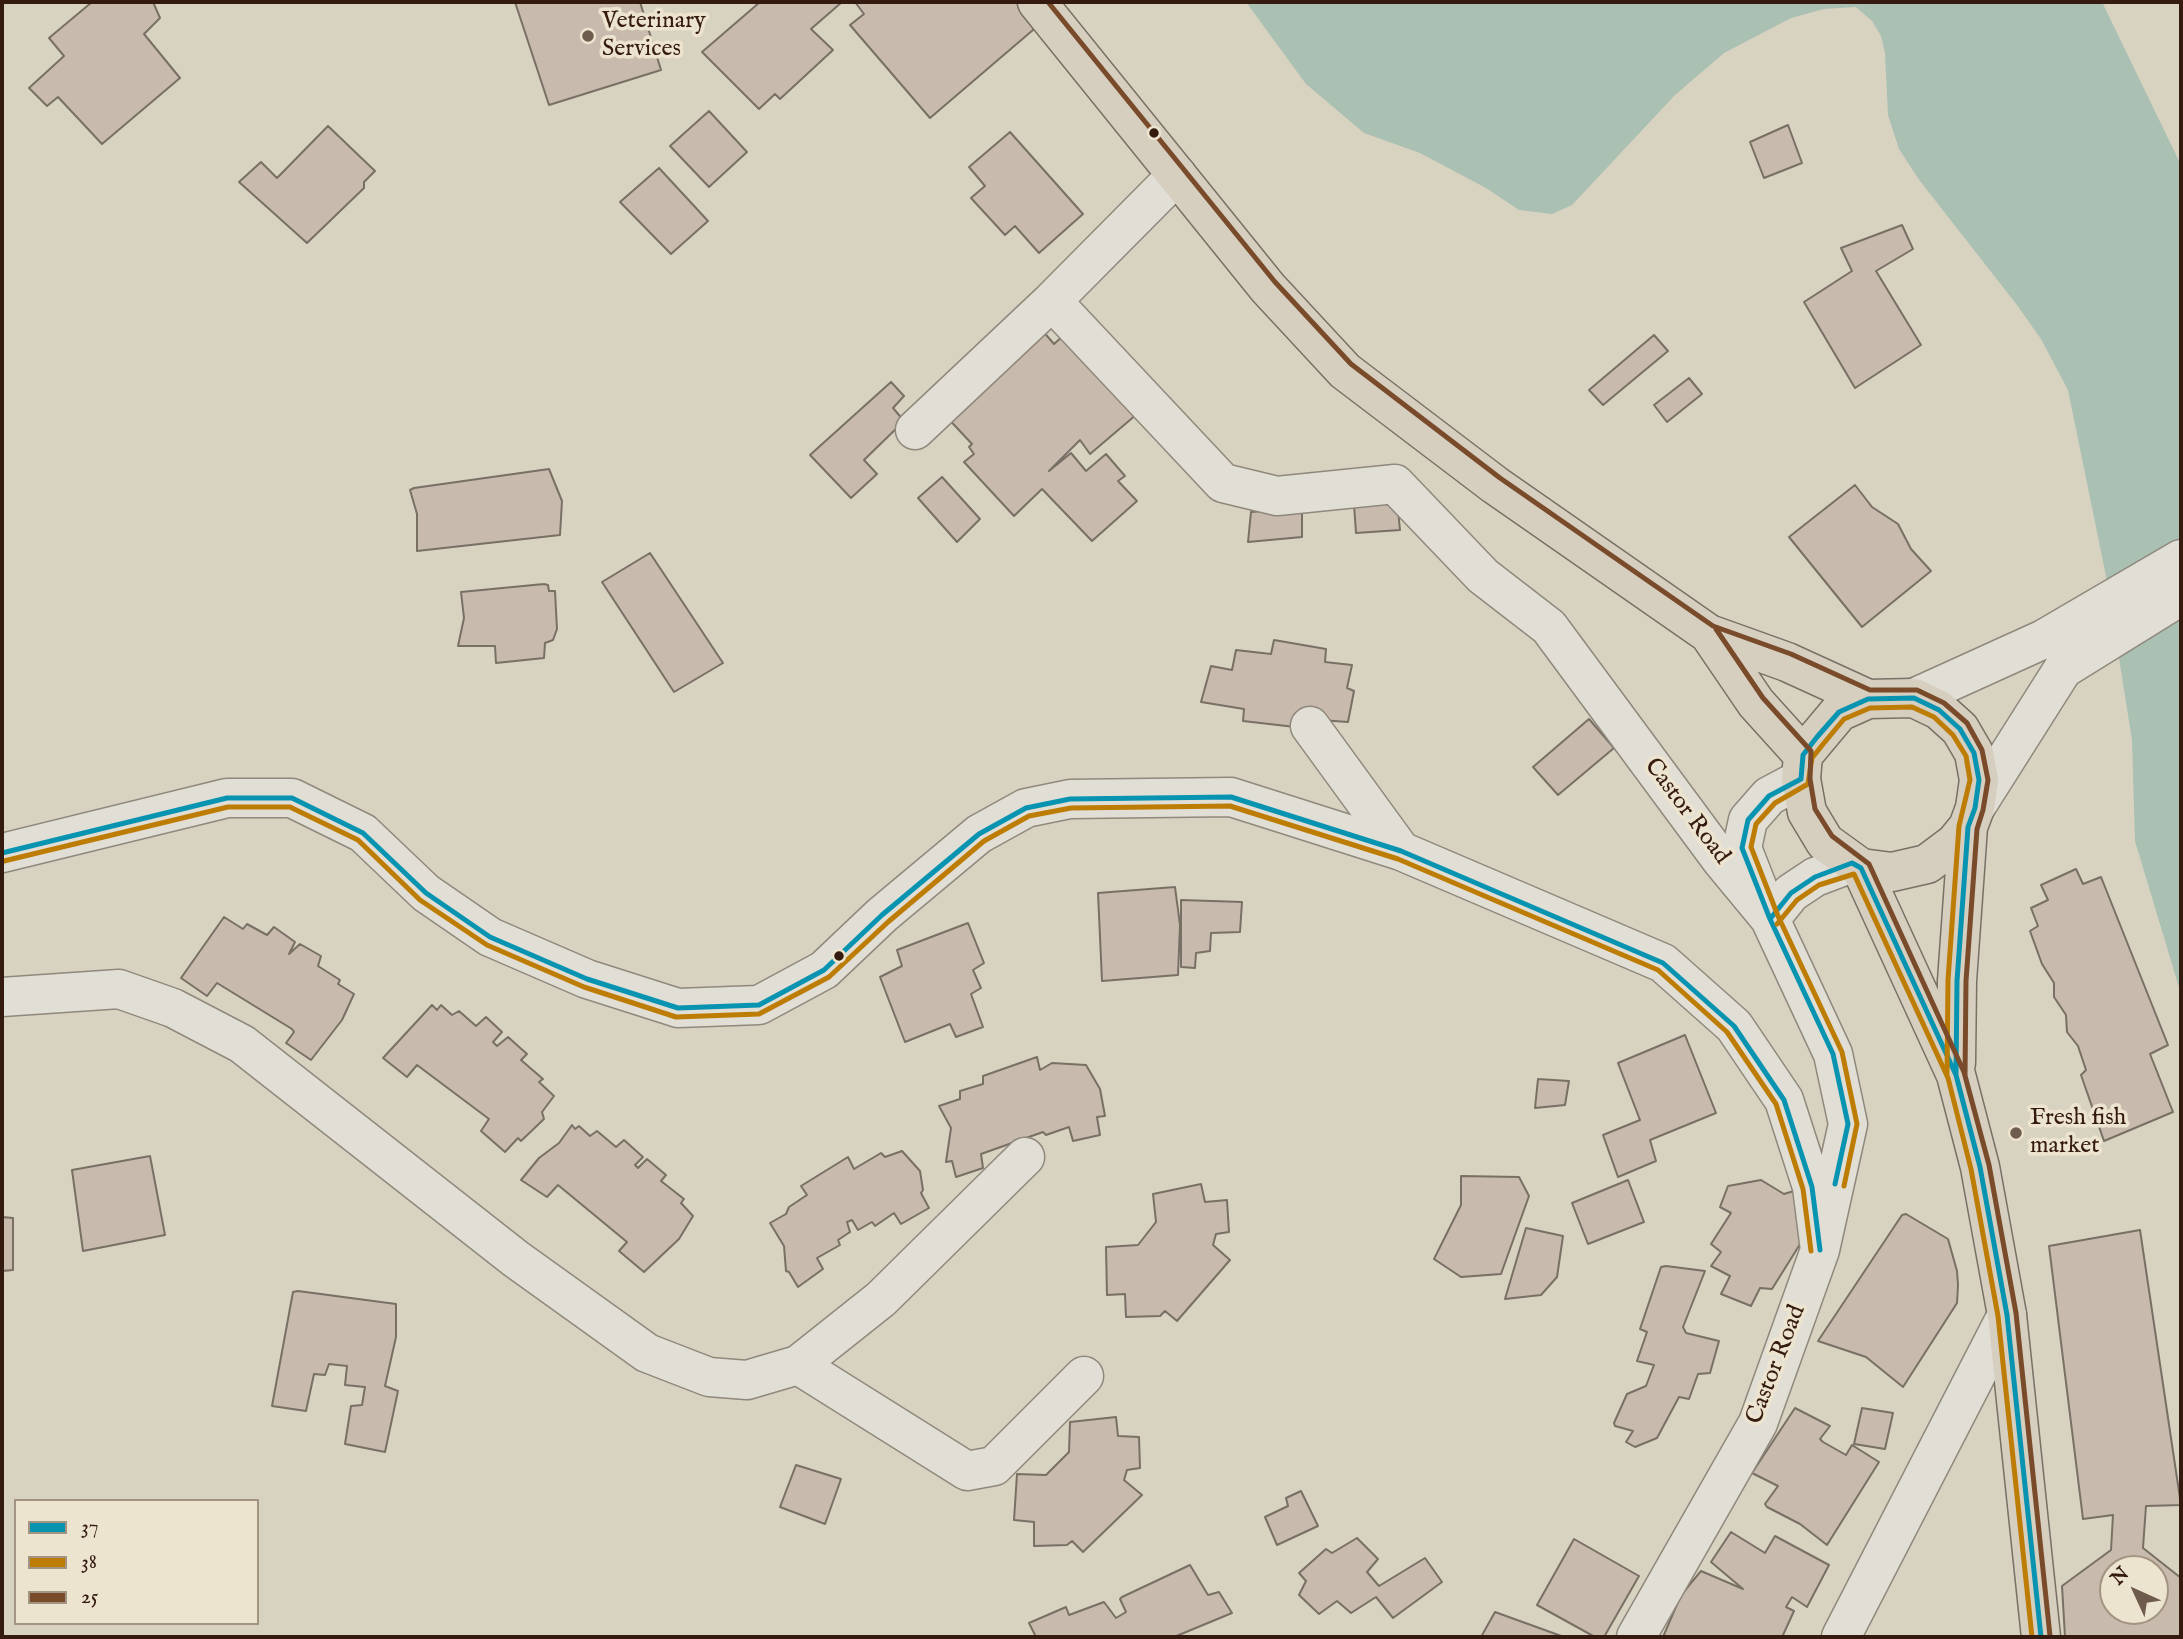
<!DOCTYPE html>
<style>
body{margin:0}
#map{position:relative;width:2183px;height:1639px;overflow:hidden;background:#d8d2c0;font-family:"IM FELL English",serif}
canvas{display:block}
.frame{position:absolute;inset:0;border:4px solid #351b0f;pointer-events:none}
.legend{position:absolute;left:14px;top:1499px;width:245px;height:126px;box-sizing:border-box;background:#ede4cf;border:2px solid #a39482;margin:0;padding:9px 12px;list-style:none;font-size:21px;color:#351b0f}
.legend li{display:flex;align-items:center;gap:14px;height:35px}
.legend b{width:35px;border:2px solid #a39482}
.north{position:absolute;left:2099px;top:1555px;width:70px;height:70px;box-sizing:border-box;background:#ede4cf;border:2px solid #a39482;border-radius:50%;rotate:315deg;font-size:19px;font-weight:700;line-height:28px;text-align:center;color:#351b0f}
.north::after{content:'';display:block;margin:auto;width:24px;height:32px;background:#6e5b4d;clip-path:polygon(50% 0,100% 100%,50% 72%,0 100%)}
</style>
<div id="map">
<canvas width="2183" height="1639"></canvas>
<div class="frame"></div>
<ul class="legend">
<li><b style="height:9px;background:#0894b1"></b>37</li>
<li><b style="height:9px;background:#bd7c04"></b>38</li>
<li><b style="height:9px;background:#7a4b2a"></b>25</li>
</ul>
<div class="north">N</div>
</div>
<script>
const g = document.querySelector('canvas').getContext('2d');
g.lineJoin = 'round';
function fill(path, color) { g.fillStyle = color; g.fill(path, 'evenodd'); }
const toPath = rows => new Path2D(rows.map(r => 'M' + r).join(''));
function trace(path, color, width, dash) { g.strokeStyle = color; g.lineWidth = width; g.lineCap = dash ? 'butt' : 'round'; g.setLineDash(dash || []); g.stroke(path); }
function label(font, color, halo, rows, align = 'center') {
  g.font = font + ' "IM FELL English",serif'; g.lineWidth = 7; g.setLineDash([]); g.textBaseline = 'middle'; g.strokeStyle = halo; g.fillStyle = color; for (const [text, x, y, turn = 0] of rows) {
    g.save(); g.translate(x, y); g.rotate((+turn || 0) * Math.PI / 180); g.textAlign = isNaN(turn) ? turn : align; if (halo) g.strokeText(text, 0, 0); g.fillText(text, 0, 0); g.restore();
  }
}
fill(toPath([
 [1246,2,2102,2,2181,165,2181,994,2135,841,2132,740,2106,576,2068,390,2041,339,2017,305,1920,181,1899,149,1888,115,1885,53,1881,36,1872,21,1856,7,1824,9,1791,18,1724,53,1675,95,1572,205,1552,214,1519,210,1486,188,1420,153,1364,133,1306,84]
]), '#a9c0b3');
const building = toPath([
 [92,2,153,2,160,18,144,34,180,78,102,144,58,97,47,106,29,88,64,56,49,38,92,2],
 [515,2,640,2,661,70,549,105,515,2],
 [760,2,842,2,811,29,833,50,780,99,775,94,759,109,702,52,760,2],
 [855,2,1022,2,1040,24,930,118,850,25,864,14,855,2],
 [709,111,747,152,709,187,670,146,709,111],
 [1788,125,1802,163,1764,178,1750,142,1788,125],
 [328,126,375,171,364,182,364,188,307,243,239,182,261,162,277,178,328,126],
 [1010,132,1083,214,1039,253,1015,226,1005,235,971,198,985,186,969,167,1010,132],
 [659,168,708,221,671,254,620,202,659,168],
 [1902,225,1913,249,1876,271,1921,345,1855,388,1804,302,1852,271,1841,248,1902,225],
 [1041,329,1054,344,1064,335,1137,414,1090,454,1080,440,1049,471,1071,453,1086,471,1106,454,1125,476,1118,481,1137,501,1092,541,1042,489,1014,516,964,462,974,454,969,447,972,444,943,413,1041,329],
 [1654,335,1668,351,1603,405,1589,390,1654,335],
 [1689,378,1702,394,1667,422,1654,405,1689,378],
 [891,382,904,396,893,408,904,421,864,460,877,474,851,498,810,455,891,382],
 [549,469,562,501,560,535,417,551,417,514,410,490,414,488,549,469],
 [942,477,980,519,957,542,918,498,942,477],
 [1855,485,1872,507,1898,524,1911,549,1931,571,1862,627,1789,537,1855,485],
 [1397,500,1400,530,1356,533,1354,504,1397,500],
 [1302,508,1302,537,1248,542,1251,512,1302,508],
 [650,553,723,663,674,692,602,582,650,553],
 [544,584,548,585,549,591,555,591,557,629,553,640,545,643,544,658,496,663,495,646,458,646,464,618,461,592,544,584],
 [1274,640,1326,649,1325,662,1352,665,1347,688,1354,691,1348,722,1306,719,1304,728,1243,721,1244,709,1201,702,1211,666,1232,670,1236,650,1271,654,1274,640],
 [1589,719,1614,748,1558,795,1533,767,1589,719],
 [2076,869,2083,884,2101,877,2168,1045,2150,1054,2173,1112,2104,1141,2081,1075,2086,1070,2078,1046,2067,1032,2066,1015,2054,997,2054,983,2042,964,2030,931,2038,926,2031,908,2048,900,2041,885,2076,869],
 [1175,887,1180,925,1178,975,1102,981,1098,893,1175,887],
 [1181,900,1242,902,1240,932,1211,933,1210,951,1196,953,1195,968,1181,967,1181,900],
 [224,917,243,929,247,924,267,935,274,927,295,942,289,954,300,944,321,956,318,966,340,980,338,984,354,994,342,1020,311,1060,286,1043,294,1032,292,1029,217,983,207,996,181,978,224,917],
 [968,923,984,963,973,970,981,988,971,994,983,1027,956,1037,950,1024,905,1042,880,977,902,966,897,950,968,923],
 [432,1005,437,1010,441,1005,452,1015,459,1011,476,1026,486,1017,502,1032,493,1042,497,1046,508,1037,527,1054,521,1060,543,1079,539,1082,554,1096,542,1112,544,1119,521,1141,518,1138,505,1152,481,1131,489,1119,417,1065,407,1077,383,1058,432,1005],
 [1685,1035,1716,1113,1650,1140,1656,1161,1618,1177,1603,1135,1640,1120,1618,1063,1685,1035],
 [1037,1057,1040,1070,1052,1063,1086,1065,1100,1089,1105,1116,1097,1117,1100,1135,1073,1141,1069,1127,1046,1135,1043,1132,981,1154,983,1168,956,1177,952,1161,946,1162,951,1128,939,1106,960,1099,960,1091,983,1084,983,1076,1037,1057],
 [1538,1079,1569,1081,1565,1105,1535,1108,1538,1079],
 [572,1125,575,1129,579,1126,590,1136,597,1131,616,1147,624,1140,643,1157,635,1165,638,1168,647,1159,666,1175,661,1181,684,1199,681,1203,693,1216,679,1239,644,1272,619,1251,627,1242,558,1185,547,1197,521,1180,539,1158,559,1143,572,1125],
 [902,1151,920,1171,923,1190,921,1193,929,1208,901,1224,894,1213,875,1226,872,1222,858,1230,852,1220,847,1222,850,1232,838,1240,840,1245,817,1258,823,1269,798,1287,789,1272,786,1271,784,1246,770,1223,786,1214,789,1207,807,1195,801,1186,848,1157,854,1169,881,1153,885,1157,902,1151],
 [150,1156,165,1235,83,1251,72,1170,150,1156],
 [1461,1176,1519,1177,1529,1196,1501,1274,1461,1277,1434,1259,1461,1205,1461,1176],
 [1628,1180,1644,1222,1588,1244,1572,1203,1628,1180],
 [1761,1180,1784,1194,1797,1190,1812,1225,1772,1289,1760,1288,1751,1306,1721,1294,1730,1276,1711,1266,1721,1252,1711,1244,1731,1213,1720,1207,1728,1186,1761,1180],
 [1201,1184,1205,1202,1227,1200,1229,1232,1216,1234,1213,1245,1230,1260,1177,1321,1165,1311,1160,1316,1126,1317,1125,1294,1107,1295,1106,1247,1138,1245,1156,1222,1153,1194,1201,1184],
 [1906,1214,1948,1239,1957,1271,1958,1285,1957,1303,1903,1387,1866,1357,1818,1341,1902,1215,1906,1214],
 [2,1217,13,1218,13,1270,2,1271,2,1217],
 [1526,1228,1563,1236,1557,1277,1541,1295,1505,1299,1526,1228],
 [2140,1230,2181,1505,2146,1506,2143,1548,2181,1578,2181,1637,2065,1637,2062,1586,2111,1550,2113,1515,2083,1519,2049,1246,2140,1230],
 [2113,1569,2155,1569,2155,1611,2113,1611,2113,1569],
 [1666,1266,1705,1271,1683,1327,1686,1333,1719,1341,1710,1373,1698,1374,1689,1399,1679,1397,1657,1438,1635,1447,1626,1442,1633,1431,1615,1426,1614,1423,1627,1394,1646,1386,1654,1365,1637,1361,1647,1332,1640,1329,1661,1267,1666,1266],
 [298,1291,396,1304,396,1337,385,1386,398,1391,385,1452,345,1444,351,1406,362,1405,365,1387,345,1385,347,1366,329,1364,325,1375,314,1374,306,1411,272,1406,293,1292,298,1291],
 [1795,1408,1830,1426,1820,1439,1823,1442,1846,1455,1852,1445,1879,1462,1827,1545,1800,1524,1767,1507,1765,1504,1778,1486,1752,1473,1795,1408],
 [1862,1408,1893,1413,1885,1449,1854,1444,1862,1408],
 [1116,1417,1118,1436,1139,1437,1140,1468,1127,1470,1124,1480,1142,1495,1083,1552,1072,1541,1067,1545,1034,1546,1034,1522,1014,1520,1017,1474,1046,1475,1069,1452,1070,1422,1116,1417],
 [796,1465,841,1479,825,1524,780,1507,796,1465],
 [1301,1491,1318,1526,1277,1545,1265,1517,1288,1506,1286,1498,1301,1491],
 [1731,1532,1765,1553,1775,1536,1829,1565,1807,1607,1792,1597,1786,1607,1794,1611,1783,1635,1786,1637,1663,1637,1681,1595,1701,1571,1743,1589,1711,1562,1731,1532],
 [1357,1538,1378,1559,1367,1572,1379,1586,1425,1558,1442,1582,1393,1618,1376,1597,1351,1613,1337,1601,1319,1614,1299,1595,1306,1581,1299,1573,1326,1549,1332,1553,1357,1538],
 [1574,1539,1639,1576,1604,1637,1595,1637,1537,1605,1574,1539],
 [1190,1565,1208,1595,1219,1592,1232,1613,1174,1637,1036,1637,1029,1623,1066,1607,1069,1615,1104,1602,1116,1618,1126,1612,1120,1599,1122,1597,1190,1565],
 [1495,1612,1564,1637,1481,1637,1495,1612]
]);
fill(building, '#c8baad');
trace(building, '#787065', 2);
const minor = toPath([
 [1052,301,1223,483,1277,496,1395,484,1483,576,1549,627,1722,861,1770,919,1833,1054,1848,1124,1820,1250,1758,1423,1636,1637],
 [915,430,1052,301,1177,175],
 [1914,698,2044,639,2181,559],
 [1310,726,1401,851],
 [1975,808,2063,669,2181,596],
 [2,853,227,798,292,798,363,833,426,893,490,937,587,979,678,1008,759,1005,824,970,882,915,979,834,1026,808,1070,799,1231,797,1401,851,1663,963,1734,1026,1784,1100,1812,1187,1820,1250],
 [1760,894,1742,848,1748,820,1769,796,1801,779],
 [1770,919,1791,893,1815,877,1852,863],
 [2,997,119,989,173,1008,242,1044,516,1259,647,1353,709,1377,747,1380,798,1365,881,1299,1025,1157],
 [798,1365,967,1471,994,1466,1084,1376],
 [1841,1637,2007,1315]
]);
const major = toPath([
 [1037,2,1268,288,1345,371,1495,485,1709,634,1787,662,1868,699],
 [1709,634,1756,703,1803,755],
 [1914,698,1939,710,1960,729,1974,753,1979,780,1975,808,1968,827,1955,843,1927,864,1892,872,1861,868,1825,842,1807,812,1801,779,1803,755,1839,712,1868,699,1914,698],
 [1861,868,1956,1075,1980,1167,2007,1315,2041,1637],
 [1956,1063,1957,981,1968,827]
]);
trace(minor, '#8f887c', 41);
trace(major, '#787065', 41);
trace(minor, '#e1ded5', 38);
trace(major, '#d6cfc0', 38);
trace(toPath([
 [2,853,227,798,292,798,363,833,426,893,490,937,587,979,678,1008,759,1005,824,970,882,915,979,834,1026,808,1070,799,1231,797,1401,851,1663,963,1734,1026,1784,1100,1812,1187,1820,1250],
 [1770,919,1791,893,1815,877,1852,863,1861,868,1956,1075,1980,1167,2007,1315,2041,1637],
 [1835,1184,1848,1124,1833,1054,1770,919,1742,848,1748,820,1769,796,1801,779,1803,755,1817,737,1839,712,1868,699,1914,698,1939,710,1960,729,1974,753,1979,780,1975,808,1968,827,1957,981,1956,1075]
]), '#0894b1', 5);
trace(toPath([
 [4,861,228,807,290,807,358,840,420,900,487,945,584,987,676,1017,759,1014,829,977,888,922,984,841,1029,816,1071,808,1230,806,1398,859,1658,970,1727,1032,1776,1104,1803,1189,1811,1251],
 [1777,924,1797,900,1819,885,1854,874,1948,1078,1971,1169,1998,1316,2032,1637],
 [1844,1186,1857,1124,1842,1052,1778,916,1751,847,1756,824,1775,803,1808,784,1812,758,1824,743,1844,719,1870,708,1912,707,1934,717,1953,735,1966,756,1970,780,1959,826,1948,980,1947,1075]
]), '#bd7c04', 5);
trace(toPath([
 [1048,2,1275,282,1351,364,1500,478,1713,626,1791,654,1870,690,1917,690,1944,703,1967,723,1982,750,1988,780,1983,810,1977,829,1966,981,1965,1075],
 [1716,629,1763,698,1811,751,1810,779,1815,809,1832,836,1869,864,1964,1072,1989,1165,2016,1313,2050,1636]
]), '#7a4b2a', 5);
for (const [x, y, r, color] of [
 [588,36,7,"#6e5b4d"],
 [1154,133,6,"#351b0f"],
 [839,956,6,"#351b0f"],
 [2016,1133,7,"#6e5b4d"]
]) { const dot = new Path2D(); dot.arc(x, y, r, 0, 2 * Math.PI); g.fillStyle = color; g.fill(dot); trace(dot, '#ede4cf', 2.5); }
label('24px', '#351b0f', '#ede4cf', [
 ["Veterinary",602,22],
 ["Services",602,50],
 ["Fresh fish",2030,1119],
 ["market",2030,1147]
], 'left');
label('24px', '#351b0f', '#ede4cf', [
 ["Castor Road",1686,812,53],
 ["Castor Road",1777,1365,-69]
]);
</script>
